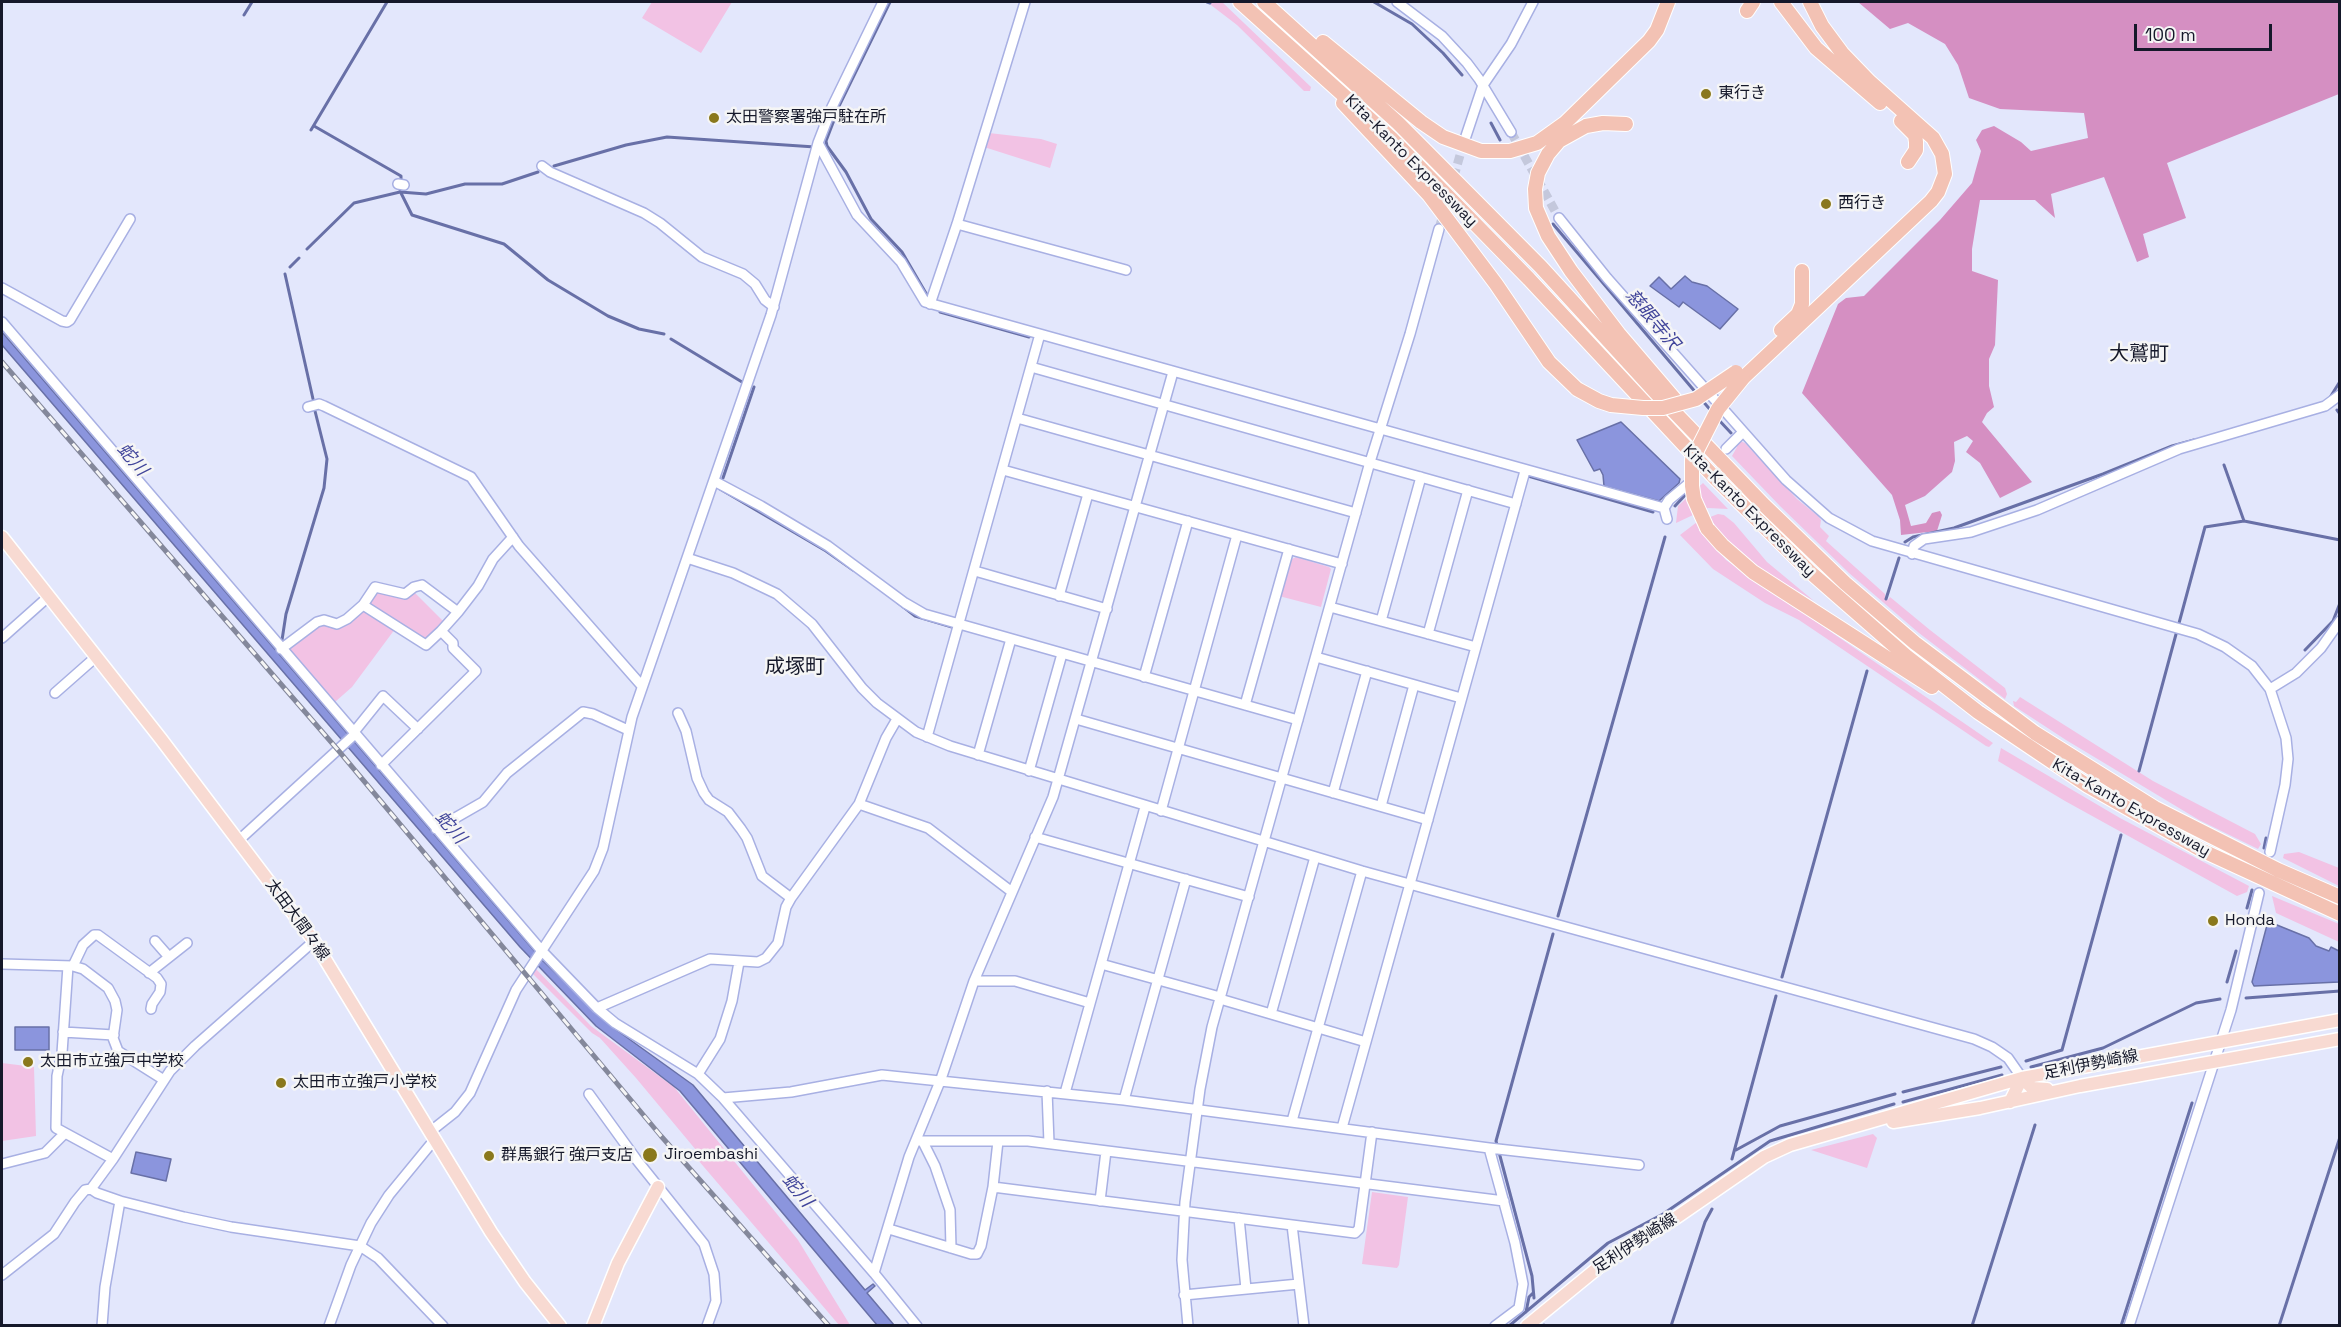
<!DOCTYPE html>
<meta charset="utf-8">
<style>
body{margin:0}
#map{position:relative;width:2341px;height:1327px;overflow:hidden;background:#e3e7fc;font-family:"Space Grotesk",sans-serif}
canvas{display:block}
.frame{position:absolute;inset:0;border:3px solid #15182a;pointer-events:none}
.scale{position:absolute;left:2134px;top:24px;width:138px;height:27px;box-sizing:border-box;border:3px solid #15182a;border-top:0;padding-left:8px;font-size:18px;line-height:21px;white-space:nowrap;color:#15182a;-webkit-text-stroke:4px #f5f5f5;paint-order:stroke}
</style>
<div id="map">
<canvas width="2341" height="1327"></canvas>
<div class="frame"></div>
<div class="scale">100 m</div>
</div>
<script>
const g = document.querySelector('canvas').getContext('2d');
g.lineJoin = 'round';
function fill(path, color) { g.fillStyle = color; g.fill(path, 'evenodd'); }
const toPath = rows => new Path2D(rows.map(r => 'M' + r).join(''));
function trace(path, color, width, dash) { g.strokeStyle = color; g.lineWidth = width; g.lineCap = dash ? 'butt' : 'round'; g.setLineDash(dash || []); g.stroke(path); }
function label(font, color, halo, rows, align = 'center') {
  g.font = font + ' "Space Grotesk","Noto Sans JP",sans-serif'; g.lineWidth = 5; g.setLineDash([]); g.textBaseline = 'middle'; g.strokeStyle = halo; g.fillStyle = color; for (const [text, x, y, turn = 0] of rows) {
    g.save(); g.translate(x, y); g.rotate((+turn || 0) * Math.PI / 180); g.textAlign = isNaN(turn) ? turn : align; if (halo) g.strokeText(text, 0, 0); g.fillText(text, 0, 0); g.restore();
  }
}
fill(toPath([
 [652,2,732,2,701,53,642,18],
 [1207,2,1222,2,1311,87,1310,91,1304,91,1237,25],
 [989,133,1041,139,1057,144,1050,168,984,147],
 [1740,441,1745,443,1797,499,1818,516,1821,520,1820,527,1829,536,1826,541,1885,594,1885,598,1888,600,1890,597,1930,630,2005,688,2007,694,2005,699,1919,633,1849,573,1780,506,1732,456,1737,447,1736,445],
 [1703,483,1728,509,1708,508,1676,523,1678,506],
 [1718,514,1724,515,1734,523,1767,562,1814,601,1789,586,1783,585,1740,555,1711,523,1699,529,1726,560,1993,743,1989,747,1986,746,1799,620,1765,603,1713,569,1680,535,1697,522],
 [1296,557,1329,567,1331,569,1321,607,1279,596,1290,560],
 [376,589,412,590,445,623,426,642,364,605],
 [363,608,395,629,352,687,335,702,286,647,317,624,338,626],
 [2020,697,2153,781,2255,834,2261,844,2258,849,2199,820,2066,740,2014,706,2013,701,2016,702],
 [2001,748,2120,818,2249,886,2247,892,2237,896,2065,801,1998,761],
 [2299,852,2339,868,2339,886,2283,858,2284,854],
 [2272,896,2339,924,2339,942,2276,913],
 [536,969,591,1026,674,1087,798,1240,850,1325,839,1325,698,1160,701,1156,636,1078,600,1038,592,1033,532,973],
 [2,1063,34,1067,36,1136,2,1141],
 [1873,1134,1877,1138,1867,1168,1811,1150],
 [1372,1192,1408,1197,1399,1265,1397,1268,1362,1264]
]), '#f2c2e4');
fill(toPath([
 [1858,2,2339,2,2339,94,2167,163,2186,218,2143,234,2149,257,2137,262,2104,177,2051,194,2055,218,2035,200,1980,200,1972,249,1972,271,1998,280,1995,345,1989,359,1989,386,1994,407,1987,413,1982,422,2032,482,2000,498,1980,463,1966,452,1973,441,1967,436,1954,442,1955,461,1952,472,1925,496,1905,505,1911,526,1926,523,1932,513,1940,511,1942,515,1937,531,1901,535,1900,520,1892,495,1802,393,1838,304,1846,298,1864,296,1940,220,1972,183,1981,151,1976,140,1982,130,1994,126,2021,142,2031,151,2088,138,2084,113,2000,109,1969,98,1958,65,1945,44,1908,23,1890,29]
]), '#d58fc2');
const water = toPath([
 [1685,276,1692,282,1707,286,1738,309,1720,329,1683,302,1679,307,1650,286,1659,277,1671,289,1685,276],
 [2,332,543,961,611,1026,693,1085,865,1290,873,1284,875,1286,867,1293,894,1325,877,1325,680,1091,596,1026,520,947,2,345,2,332],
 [1621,422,1680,479,1679,483,1659,501,1604,486,1603,475,1600,469,1594,471,1577,440,1621,422],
 [2272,923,2309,938,2316,946,2329,951,2331,947,2339,951,2339,982,2254,986,2252,982,2267,925,2272,923],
 [15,1027,49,1027,49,1050,15,1050,15,1027],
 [136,1152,171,1159,166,1181,131,1173,136,1152]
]);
fill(water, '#8b95dd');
trace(water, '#6870a7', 1.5);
trace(toPath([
 [1207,2,1210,3],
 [1374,2,1412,24,1443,53,1462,75],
 [244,15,252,2],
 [839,106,890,2],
 [836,115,826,141,827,146,846,172,871,219,902,252,927,295],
 [1491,123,1500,140],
 [314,126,401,176,401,179],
 [311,130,387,2],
 [554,166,626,145,667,137,815,147],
 [400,191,412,215,504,244,548,280,608,316,639,329,664,334],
 [1553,224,1697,394],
 [307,249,354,203,400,192,426,194,465,184,502,184,538,172],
 [290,267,299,258],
 [285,274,313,399],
 [940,312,1029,337],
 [671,339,742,382],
 [1701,399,1713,413],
 [2329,399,2339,383],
 [2337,410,2340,414],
 [1717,418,1731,433],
 [2224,465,2244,521,2340,540],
 [1528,476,1653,512],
 [723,478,754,387],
 [720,489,826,551,853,570],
 [1675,506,1688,492],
 [1905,542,1913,537,1954,528,2103,474,2172,446,2194,440],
 [1886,599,1899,558],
 [897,602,915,616,952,627],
 [282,640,286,614,324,488,327,459,315,411],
 [2305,650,2333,621,2340,603],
 [2139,771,2205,527,2244,521],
 [2264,848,2266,838],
 [2247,908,2252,890],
 [1558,916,1665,537],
 [1782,977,1867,671],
 [2227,982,2236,951],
 [2246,998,2340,991],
 [2026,1061,2062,1050,2121,835],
 [2031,1067,2103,1048,2196,1003,2220,999],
 [1903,1092,2001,1067],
 [1903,1102,2002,1075],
 [1736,1150,1780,1126,1895,1094],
 [1732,1159,1776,996],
 [1534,1298,1532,1276,1496,1141,1553,934],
 [1526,1312,1529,1297,1533,1293],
 [1509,1326,1608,1243,1663,1214,1770,1141,1894,1104],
 [1544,1326,1544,1325],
 [1671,1326,1705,1222,1712,1209],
 [1972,1326,2035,1125],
 [2121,1326,2192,1103],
 [2279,1326,2340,1137]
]), '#6870a7', 3);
trace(toPath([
 [1511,132,1559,218],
 [1439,229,1464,141]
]), '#c4c8dc', 9, [9, 4.5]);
const minor = toPath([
 [1397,2,1442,36,1467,63,1479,79,1511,132],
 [1466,136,1483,85,1511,44,1533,2],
 [818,143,857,215,901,262,925,302,1664,508],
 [542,166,550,172,644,213,660,223,702,257,743,274,755,284,765,300,774,307],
 [398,184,404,185],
 [1559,218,1607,278,1786,480,1829,518,1872,541,2198,634,2225,647,2252,666,2270,689,2286,738,2288,759,2285,785,2270,852],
 [957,224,1126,270],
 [2,288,62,321,67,322,70,320,130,219],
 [930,304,957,224,1025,2],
 [2,322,542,951,597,1008,615,1023,698,1074,723,1098,874,1273],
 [1031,367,1516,504],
 [308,407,319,404,324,406,471,477,519,546,642,686],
 [1017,418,1356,513],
 [1726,449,1743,432],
 [1003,470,1342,564],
 [714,481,761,506,828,546,905,603,924,614,1298,720],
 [1667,519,1664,508,1669,500,1693,480],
 [1912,554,1914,546,1924,539,1971,532,2037,510,2179,449,2325,406,2340,395],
 [687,558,733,573,777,594,812,624,862,688,877,703,916,732,950,746,1362,871,1974,1039,1992,1047,2008,1058,2022,1078],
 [975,571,1107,609],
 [1059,596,1088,494],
 [363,605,375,587,405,594,414,587,422,585,458,612,441,631],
 [1330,607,1476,647],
 [458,612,478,586,493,559,513,537],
 [1381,621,1421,477],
 [1428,634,1468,490],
 [2,638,48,597],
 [281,649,317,622,324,620,337,624,347,619,363,605,426,645,441,631,453,643,453,648,476,671,381,765],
 [1316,657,1461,698],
 [1144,677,1188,521],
 [2270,689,2296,673,2321,648,2340,621],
 [55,693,97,656],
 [1245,705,1289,549],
 [678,713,686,731,697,778,704,793,709,800,728,812,741,829,747,838,762,876,791,898],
 [1076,719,1428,820],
 [354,732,383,696,418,729],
 [927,737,1040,334],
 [978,755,1011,639],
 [1029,771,1062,654],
 [1333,793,1367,671],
 [859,804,928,828,1012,892],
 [1381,806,1414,685],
 [1161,811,1237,535],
 [436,829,483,802,507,773,583,712,593,714,628,730],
 [1035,837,1249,897],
 [238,841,355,734],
 [155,941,169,957],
 [2,964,73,966,83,969,108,988,115,1001,117,1010,113,1038,118,1051,164,1080],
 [1101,964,1220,997],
 [68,966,62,1053,57,1076,56,1128,113,1159],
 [73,966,83,945,94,935,98,935,157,978,161,984,160,992,152,1004,151,1009],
 [149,973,187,943],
 [974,981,1015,981,1090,1003],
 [1220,999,1366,1042],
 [597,1008,710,959,758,962,766,958,778,943,786,907,791,898,859,804,886,738,897,719],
 [1271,1014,1315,857],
 [63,1032,114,1035],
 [698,1074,720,1039,732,1001,739,962],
 [1047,1091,1049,1143],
 [1065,1093,1145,807],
 [589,1094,636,1159,704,1244,714,1274,716,1301,707,1326],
 [723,1098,791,1092,882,1075,1124,1100,1489,1148,1639,1165],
 [1124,1100,1186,879],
 [1292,1121,1362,871],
 [1342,1128,1525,471],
 [431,1131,455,1112,470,1093,516,990,594,871,603,848,632,717,771,315,818,143,832,107,883,2],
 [916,1141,1028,1141,1504,1201],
 [923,1142,935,1166,950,1210,951,1248],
 [1489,1148,1515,1243,1523,1284,1519,1308,1495,1326],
 [2,1164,45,1153,65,1133],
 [993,1187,1355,1233,1359,1229,1372,1132],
 [91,1189,97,1193,120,1201,184,1217,231,1227,360,1246,378,1258,443,1326],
 [1100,1201,1106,1151],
 [1239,1218,1246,1289],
 [1292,1225,1304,1326],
 [889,1229,971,1254,977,1254,981,1246,993,1187,998,1141],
 [2,1275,54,1234,75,1202,85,1190,91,1189,113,1159,170,1071,195,1046,314,941],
 [1184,1295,1299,1284],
 [102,1326,105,1287,120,1201],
 [329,1326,351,1265,371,1223,389,1195,435,1139],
 [917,1326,874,1273,909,1157,941,1079,974,981,1053,797,1173,372],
 [1188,1326,1182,1260,1185,1202,1200,1089,1212,1027,1370,462,1410,334,1439,229],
 [2129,1326,2231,1010,2259,893]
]);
const major = toPath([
 [2,537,161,739,314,941,491,1232,525,1282,560,1326],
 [2010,1102,2022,1078,2032,1088,2047,1089],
 [1893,1122,1980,1108,2080,1086,2340,1039],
 [593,1326,618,1263,658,1187],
 [1527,1326,1610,1258,1677,1217,1764,1157,1790,1145,2022,1078,2340,1020]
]);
const highway = toPath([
 [1240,2,1391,138,1529,279,1714,477,1810,572,1906,656,1978,712,2088,786,2201,850,2340,914],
 [1264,2,1398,123,1541,267,1659,396,1764,505,1845,583,1915,643,2035,733,2155,808,2278,870,2340,897],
 [1781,2,1816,48,1880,103],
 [1747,11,1753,2],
 [1323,42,1421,122,1443,137,1481,151,1510,151,1537,143,1565,123,1649,41,1657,30,1668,2],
 [1343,103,1429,195,1496,284,1549,362,1577,389],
 [1901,121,1915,135,1916,142,1916,150,1908,162],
 [1626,124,1603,123,1586,126,1559,141,1548,154,1538,173,1535,189,1536,208,1548,236,1571,271,1619,334,1678,403],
 [1781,330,1798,314,1802,304,1802,271],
 [1743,378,1931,201,1938,192,1945,174,1942,154,1933,138,1870,82,1842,53,1822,26,1810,2],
 [1707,528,1722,545,1753,572,1932,687]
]);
trace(minor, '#a8b0e3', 12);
trace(major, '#fff', 15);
trace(highway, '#fff', 16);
trace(minor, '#fff', 9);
trace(major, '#f8dad2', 12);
trace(highway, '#f3c2b4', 14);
const rail = toPath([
 [2,362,338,750,661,1136,829,1326]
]);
trace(rail, '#84889b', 5);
trace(rail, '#f5f5f5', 3, [9]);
const highwayBridge = toPath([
 [1577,389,1599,401,1611,405,1643,408,1663,408,1696,399,1736,372],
 [1707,528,1694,499,1692,486,1692,460,1718,409,1743,378]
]);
trace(highwayBridge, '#fff', 16, []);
trace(highwayBridge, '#f3c2b4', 14);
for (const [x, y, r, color] of [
 [1706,94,6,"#8a781c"],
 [714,118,6,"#8a781c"],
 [1826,204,6,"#8a781c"],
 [2213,921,6,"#8a781c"],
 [28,1062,6,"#8a781c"],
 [281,1083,6,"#8a781c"],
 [650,1155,8,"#8a781c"],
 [489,1156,6,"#8a781c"]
]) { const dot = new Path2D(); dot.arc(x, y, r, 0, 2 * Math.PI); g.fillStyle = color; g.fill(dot); trace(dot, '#f5f5f5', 2); }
label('16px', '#15182a', '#f5f5f5', [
 ["東行き",1718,94],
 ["太田警察署強戸駐在所",726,118],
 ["西行き",1838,204],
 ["Honda",2225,921],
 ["太田市立強戸中学校",40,1062],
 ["太田市立強戸小学校",293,1083],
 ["Jiroembashi",664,1155],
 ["群馬銀行 強戸支店",501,1156]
], 'left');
label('16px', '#15182a', '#f5f5f5', [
 ["Kita-Kanto Expressway",1411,161,45],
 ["Kita-Kanto Expressway",1749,511,45],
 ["Kita-Kanto Expressway",2131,808,30],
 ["太田大間々線",297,920,54],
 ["足利伊勢崎線",2091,1065,-11],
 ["足利伊勢崎線",1635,1244,-33]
]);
label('italic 18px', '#41459b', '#f5f5f5', [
 ["慈眼寺沢",1652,320,50],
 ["蛇川",132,460,49],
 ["蛇川",450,828,49],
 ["蛇川",797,1191,50]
]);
label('20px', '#15182a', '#f5f5f5', [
 ["大鷲町",2139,355],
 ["成塚町",795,668]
]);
</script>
